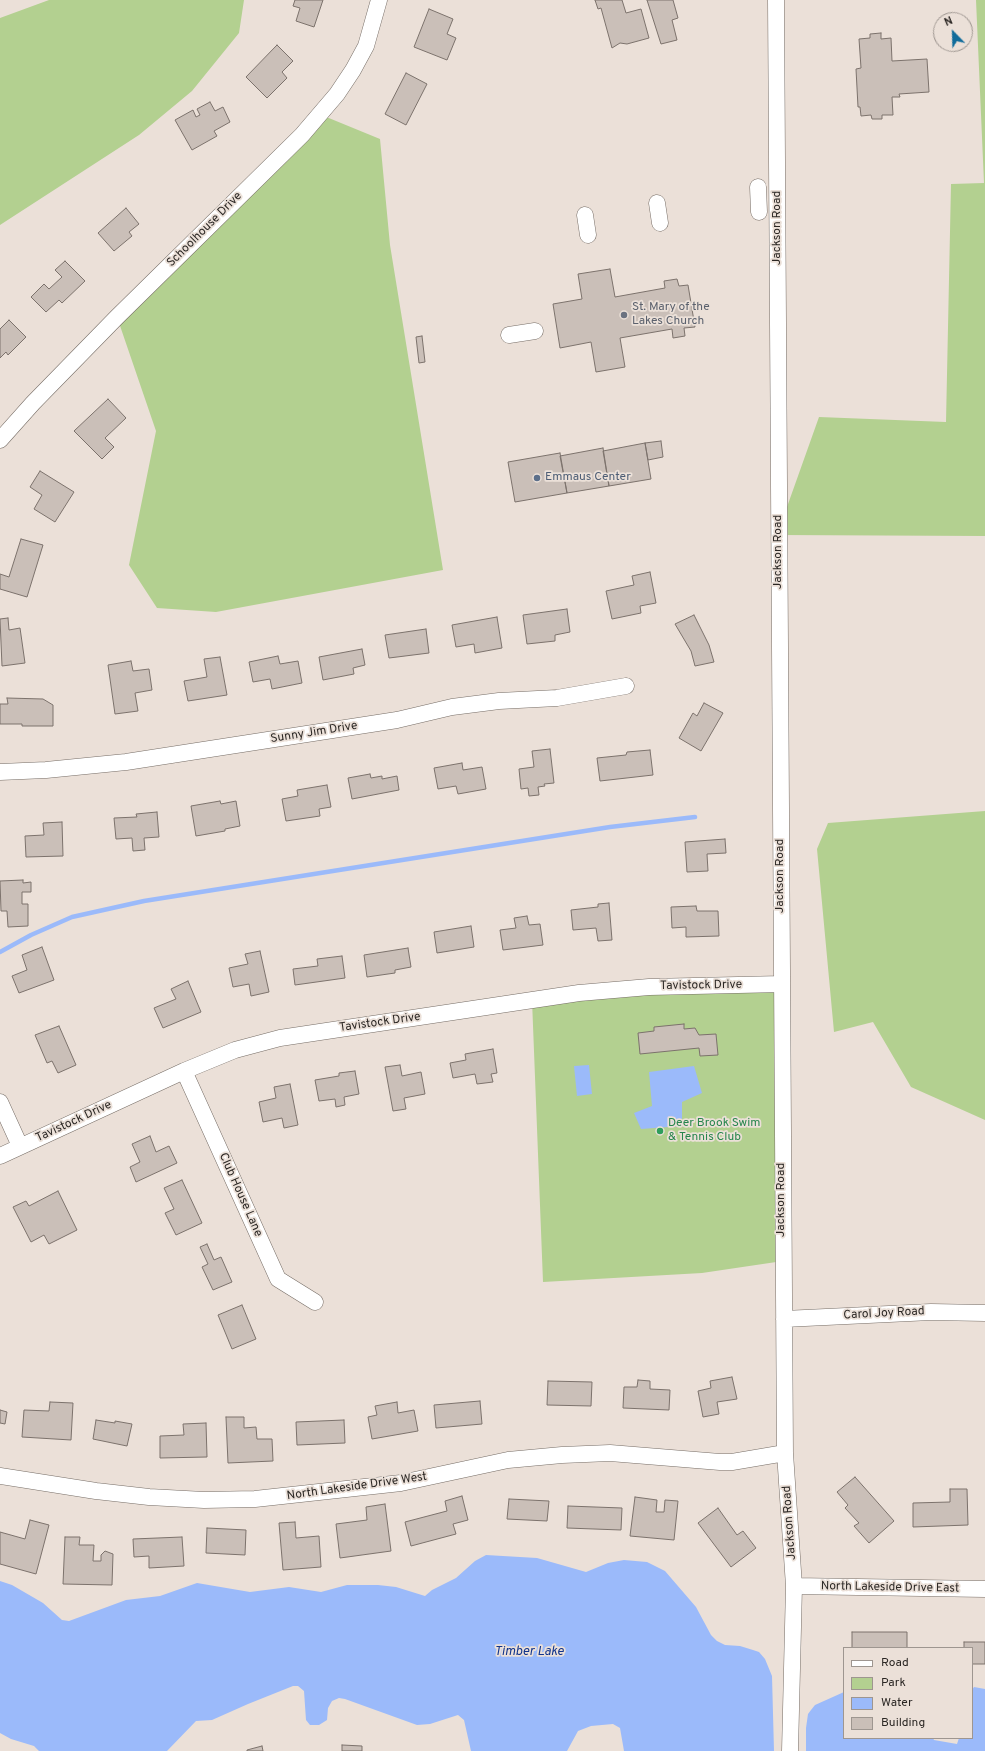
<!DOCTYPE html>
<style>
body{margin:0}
#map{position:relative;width:985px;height:1751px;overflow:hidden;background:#ebe0d8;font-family:Overpass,sans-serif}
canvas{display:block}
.legend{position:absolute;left:843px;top:1647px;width:130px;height:92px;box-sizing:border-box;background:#ebe0d8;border:1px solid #9e9690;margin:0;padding:5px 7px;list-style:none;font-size:12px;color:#2b2724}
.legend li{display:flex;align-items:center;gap:8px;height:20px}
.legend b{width:20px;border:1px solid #9e9690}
.north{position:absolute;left:933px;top:12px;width:40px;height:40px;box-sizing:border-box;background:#ebe0d8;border:1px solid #9e9690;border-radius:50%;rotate:337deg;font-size:11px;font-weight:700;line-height:16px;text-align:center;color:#2b2724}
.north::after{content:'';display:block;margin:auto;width:14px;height:18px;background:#106c9b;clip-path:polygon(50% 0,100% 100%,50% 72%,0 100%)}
</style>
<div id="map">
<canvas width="985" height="1751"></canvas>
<ul class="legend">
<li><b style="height:5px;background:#fff"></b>Road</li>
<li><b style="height:11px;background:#b3d090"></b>Park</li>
<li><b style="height:11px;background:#9bbafa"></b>Water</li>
<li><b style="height:11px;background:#cabfb8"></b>Building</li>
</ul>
<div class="north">N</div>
</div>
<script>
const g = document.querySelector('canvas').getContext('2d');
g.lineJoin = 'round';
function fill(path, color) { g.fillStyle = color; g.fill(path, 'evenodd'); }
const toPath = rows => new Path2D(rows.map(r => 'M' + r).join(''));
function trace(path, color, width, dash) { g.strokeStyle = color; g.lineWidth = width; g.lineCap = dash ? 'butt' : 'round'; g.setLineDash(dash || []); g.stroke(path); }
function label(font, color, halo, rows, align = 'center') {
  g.font = font + ' Overpass,sans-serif'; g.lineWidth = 3.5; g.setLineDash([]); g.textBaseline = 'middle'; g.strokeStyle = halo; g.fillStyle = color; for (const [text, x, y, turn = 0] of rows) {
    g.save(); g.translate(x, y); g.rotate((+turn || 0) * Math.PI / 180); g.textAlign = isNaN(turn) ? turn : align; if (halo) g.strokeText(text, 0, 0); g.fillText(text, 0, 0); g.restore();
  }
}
fill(toPath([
 [49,0,244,0,239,33,192,91,139,135,0,225,0,18],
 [976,0,985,0,985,536,777,535,819,417,946,422,951,184,984,183],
 [319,114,380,139,390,245,443,570,216,612,157,608,129,565,156,431,117,317],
 [985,811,985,1120,911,1087,873,1022,834,1032,817,849,828,823],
 [782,984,783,1261,702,1273,543,1282,532,1000]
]), '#b3d090');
fill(toPath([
 [589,1065,592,1094,577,1096,574,1066],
 [694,1066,702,1093,682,1102,682,1126,641,1129,634,1113,652,1106,649,1072],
 [486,1555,537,1558,586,1572,608,1563,624,1560,647,1562,665,1571,696,1607,711,1635,717,1641,725,1645,740,1646,753,1650,759,1652,765,1659,772,1676,774,1751,624,1751,620,1728,613,1724,591,1726,578,1731,567,1751,471,1751,464,1720,458,1715,430,1724,417,1725,345,1699,339,1698,332,1701,328,1708,327,1720,319,1725,310,1725,306,1720,304,1691,298,1686,293,1686,248,1704,212,1720,196,1721,167,1751,39,1751,34,1746,11,1739,0,1733,0,1581,12,1585,43,1603,62,1620,69,1621,126,1600,160,1596,197,1583,250,1592,289,1587,321,1592,347,1585,378,1585,396,1587,425,1596,432,1590,456,1578,475,1561],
 [974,1687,985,1689,985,1751,806,1751,806,1728,808,1714,811,1710,815,1705,844,1692,844,1738,933,1738,934,1740,957,1744,959,1738,972,1738,972,1690]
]), '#9bbafa');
trace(toPath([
 [0,952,31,935,72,917,144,901,610,827,695,817]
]), '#9bbafa', 4.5);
const building = toPath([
 [295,0,323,0,314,27,296,21,300,8,293,6,295,0],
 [595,0,622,0,626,13,641,9,649,38,627,44,620,43,612,48,601,8,598,9,595,0],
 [647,0,673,0,678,18,672,20,677,40,661,44,647,0],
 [429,9,453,19,447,34,456,38,447,60,414,47,429,9],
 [881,33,881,39,891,38,892,61,927,59,929,92,899,94,900,97,892,97,893,115,882,115,882,119,872,119,871,115,861,116,860,107,858,107,856,69,861,68,859,39,870,38,870,34,881,33],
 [277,45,293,61,282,72,287,78,267,98,246,77,277,45],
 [406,73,427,84,406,125,385,114,406,73],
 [210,102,215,111,223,107,230,122,214,131,217,136,192,150,175,120,193,110,196,117,200,115,197,109,210,102],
 [126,208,139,224,129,232,132,236,114,251,98,233,126,208],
 [65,261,85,281,62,303,59,300,46,312,31,297,44,284,49,289,62,277,55,270,65,261],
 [610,269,615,297,665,288,664,281,677,279,679,286,688,285,695,327,684,328,685,336,673,338,672,329,620,338,625,367,596,372,591,342,560,348,553,304,582,299,578,274,610,269],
 [9,320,26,337,8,355,6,352,0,358,0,329,9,320],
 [422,336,425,362,419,363,416,337,422,336],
 [108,399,126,418,105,438,114,447,102,459,74,431,108,399],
 [661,441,663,457,648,460,645,443,661,441],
 [645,443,651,479,609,486,603,451,645,443],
 [603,448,609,486,567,493,560,456,603,448],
 [560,453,567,493,515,502,508,462,560,453],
 [40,471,74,492,55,522,34,509,42,495,30,487,40,471],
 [21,539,43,545,27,597,0,589,0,574,9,577,21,539],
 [650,572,656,603,640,606,641,613,612,619,606,591,634,585,632,576,650,572],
 [567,609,570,632,555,635,555,641,527,644,523,615,567,609],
 [694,615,709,645,714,662,695,666,691,651,675,624,694,615],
 [497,617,502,648,475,653,474,644,456,647,452,625,497,617],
 [8,618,9,630,20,628,25,663,2,666,0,619,8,618],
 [426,629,429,653,389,658,385,635,426,629],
 [362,649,365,665,353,668,354,674,323,680,319,657,362,649],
 [278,656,280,664,298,661,302,683,272,689,270,679,253,682,249,662,278,656],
 [220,657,227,695,188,701,184,681,207,677,204,659,220,657],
 [131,661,133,671,149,669,152,690,135,693,138,711,115,714,108,665,131,661],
 [7,698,43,699,53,705,53,726,22,726,22,724,0,724,0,704,8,704,7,698],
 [704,703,723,713,701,751,679,738,693,713,697,716,704,703],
 [550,749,554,783,544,784,545,786,538,787,539,795,529,796,528,788,521,789,519,769,534,767,532,751,550,749],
 [650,750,653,775,600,781,597,758,626,755,627,752,650,750],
 [462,763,463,770,482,767,486,789,458,794,456,786,438,789,434,768,462,763],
 [370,774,371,778,382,776,382,779,397,776,399,790,352,799,348,778,370,774],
 [327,785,331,807,319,809,320,816,286,821,282,799,298,796,297,790,327,785],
 [220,801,221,804,236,801,240,826,225,829,225,831,196,836,191,806,220,801],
 [157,812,159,837,144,838,145,850,133,851,132,838,116,839,114,818,137,817,136,814,157,812],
 [62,822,63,856,26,857,25,836,44,835,43,823,62,822],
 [725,839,726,853,707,854,708,871,687,872,685,842,725,839],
 [23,880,23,883,31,882,31,892,22,892,22,904,28,904,28,926,8,927,7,911,1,911,0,881,23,880],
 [609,903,612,940,598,941,596,928,573,930,571,910,598,907,598,904,609,903],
 [696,906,697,911,718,911,719,936,686,937,686,927,672,928,671,907,696,906],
 [527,916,529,925,540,924,543,945,503,950,500,930,516,928,514,918,527,916],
 [471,926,474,947,437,953,434,932,471,926],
 [42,947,54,980,19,993,12,976,27,970,22,955,42,947],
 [408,948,411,967,395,970,395,973,367,977,364,955,408,948],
 [260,951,269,992,251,996,249,984,233,987,229,968,248,964,245,954,260,951],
 [342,956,345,978,295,985,293,969,318,966,317,959,342,956],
 [188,981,201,1012,163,1028,154,1008,176,999,171,989,188,981],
 [684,1024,684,1029,695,1028,699,1035,716,1034,718,1055,700,1056,699,1048,640,1054,638,1033,654,1031,654,1027,684,1024],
 [59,1026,76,1065,58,1073,52,1061,47,1063,35,1035,59,1026],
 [493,1049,497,1073,491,1074,493,1082,477,1084,475,1074,453,1078,450,1063,466,1060,465,1054,493,1049],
 [400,1065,402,1076,421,1072,425,1094,404,1098,406,1109,393,1111,385,1067,400,1065],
 [355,1071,359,1094,344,1097,345,1105,336,1107,335,1099,319,1101,315,1080,339,1076,339,1073,355,1071],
 [290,1084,298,1125,284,1128,282,1118,263,1122,259,1102,276,1098,274,1087,290,1084],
 [150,1136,156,1152,169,1146,177,1163,136,1182,130,1167,140,1162,132,1144,150,1136],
 [182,1180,202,1223,176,1235,165,1213,174,1209,164,1188,182,1180],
 [58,1191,77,1230,49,1244,44,1235,31,1242,13,1207,26,1201,29,1206,58,1191],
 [207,1244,214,1260,221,1257,232,1282,213,1290,202,1267,208,1264,200,1247,207,1244],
 [242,1305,256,1339,232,1349,218,1315,242,1305],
 [732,1377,737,1399,717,1402,719,1414,703,1417,698,1391,711,1388,710,1381,732,1377],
 [638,1380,650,1381,650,1389,670,1390,669,1410,623,1408,624,1387,637,1387,638,1380],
 [548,1381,592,1382,591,1406,547,1405,548,1381],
 [480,1401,482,1424,436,1428,434,1405,480,1401],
 [50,1402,73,1403,71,1440,22,1437,24,1410,49,1411,50,1402],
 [397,1402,398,1413,414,1410,418,1431,372,1439,368,1417,377,1415,375,1406,397,1402],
 [0,1410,7,1412,5,1424,0,1423,0,1410],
 [226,1417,244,1417,244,1428,256,1427,257,1439,272,1439,273,1461,228,1463,226,1417],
 [96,1420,115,1423,115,1421,132,1424,127,1446,93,1439,96,1420],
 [344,1420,345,1443,297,1445,296,1422,344,1420],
 [206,1423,207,1457,160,1458,160,1436,184,1435,183,1424,206,1423],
 [855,1477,894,1521,869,1543,854,1526,859,1523,845,1508,848,1505,837,1492,855,1477],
 [950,1489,967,1489,968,1525,913,1527,913,1503,950,1502,950,1489],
 [462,1496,468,1520,453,1524,456,1534,411,1546,405,1522,447,1511,445,1501,462,1496],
 [635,1497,657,1500,656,1512,664,1512,665,1500,678,1501,674,1540,630,1536,635,1497],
 [509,1499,549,1501,547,1521,507,1519,509,1499],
 [385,1504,391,1551,340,1558,336,1524,367,1520,366,1507,385,1504],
 [568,1506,622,1508,621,1530,567,1528,568,1506],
 [718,1508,737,1535,743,1531,756,1548,731,1567,698,1523,718,1508],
 [30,1520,49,1525,36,1574,0,1564,0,1532,25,1539,30,1520],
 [295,1522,296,1538,319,1536,321,1567,283,1570,279,1523,295,1522],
 [207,1528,246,1530,245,1555,206,1553,207,1528],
 [65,1537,80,1537,79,1545,94,1545,93,1561,101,1561,101,1555,105,1551,113,1554,112,1585,63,1584,65,1537],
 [182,1537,184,1566,149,1568,149,1556,134,1557,133,1539,182,1537],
 [852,1632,907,1632,907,1648,852,1648,852,1632],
 [964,1642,985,1642,985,1664,972,1664,972,1648,964,1648,964,1642],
 [342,1745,362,1746,362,1751,342,1751,342,1745],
 [262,1746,263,1751,247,1751,247,1750,262,1746]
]);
fill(building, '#cabfb8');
trace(building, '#7c726c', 1);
const minor = toPath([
 [776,0,785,1453,794,1586,790,1751],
 [758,187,759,212],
 [657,203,660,223],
 [585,215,588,235],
 [509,335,535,331],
 [0,440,33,403,117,317,302,135,337,94,353,70,366,46,379,0],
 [0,772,46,770,126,762,397,720,452,707,499,701,557,698,626,686],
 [184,1071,278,1279,315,1302],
 [0,1102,20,1146],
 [0,1156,184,1071,235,1050,280,1038,579,993,649,987,782,984],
 [784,1319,931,1312,985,1313],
 [0,1476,96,1491,149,1497,204,1500,255,1499,401,1483,508,1460,562,1455,610,1453,720,1462,732,1462,785,1453],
 [794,1586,985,1589]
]);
trace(minor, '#766d66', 17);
trace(minor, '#fff', 16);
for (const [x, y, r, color] of [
 [624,315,4,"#6b7280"],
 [537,478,4,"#5c6f8a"],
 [660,1131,4,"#2e9e5b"]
]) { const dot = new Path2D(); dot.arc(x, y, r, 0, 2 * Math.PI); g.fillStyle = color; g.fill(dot); trace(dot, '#ebe0d8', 1.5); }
label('12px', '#2b2724', '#ebe0d8', [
 ["Jackson Road",778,228,-90],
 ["Schoolhouse Drive",205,230,-45],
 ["Jackson Road",779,552,-90],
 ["Sunny Jim Drive",314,733,-9],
 ["Jackson Road",781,876,-90],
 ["Tavistock Drive",701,986,-1],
 ["Tavistock Drive",380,1023,-8],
 ["Tavistock Drive",74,1122,-25],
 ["Club House Lane",240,1195,66],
 ["Jackson Road",782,1200,-90],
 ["Carol Joy Road",884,1314,-3],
 ["North Lakeside Drive West",357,1487,-8],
 ["Jackson Road",790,1523,-94],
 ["North Lakeside Drive East",890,1588,1]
]);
label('12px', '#5b616d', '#ebe0d8', [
 ["St. Mary of the",632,308],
 ["Lakes Church",632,322]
], 'left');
label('12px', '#4e5e75', '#ebe0d8', [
 ["Emmaus Center",545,478]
], 'left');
label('12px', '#27864d', '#ebe0d8', [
 ["Deer Brook Swim",668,1124],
 ["& Tennis Club",668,1138]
], 'left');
label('italic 13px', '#11348c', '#ebe0d8', [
 ["Timber Lake",529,1652]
]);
</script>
